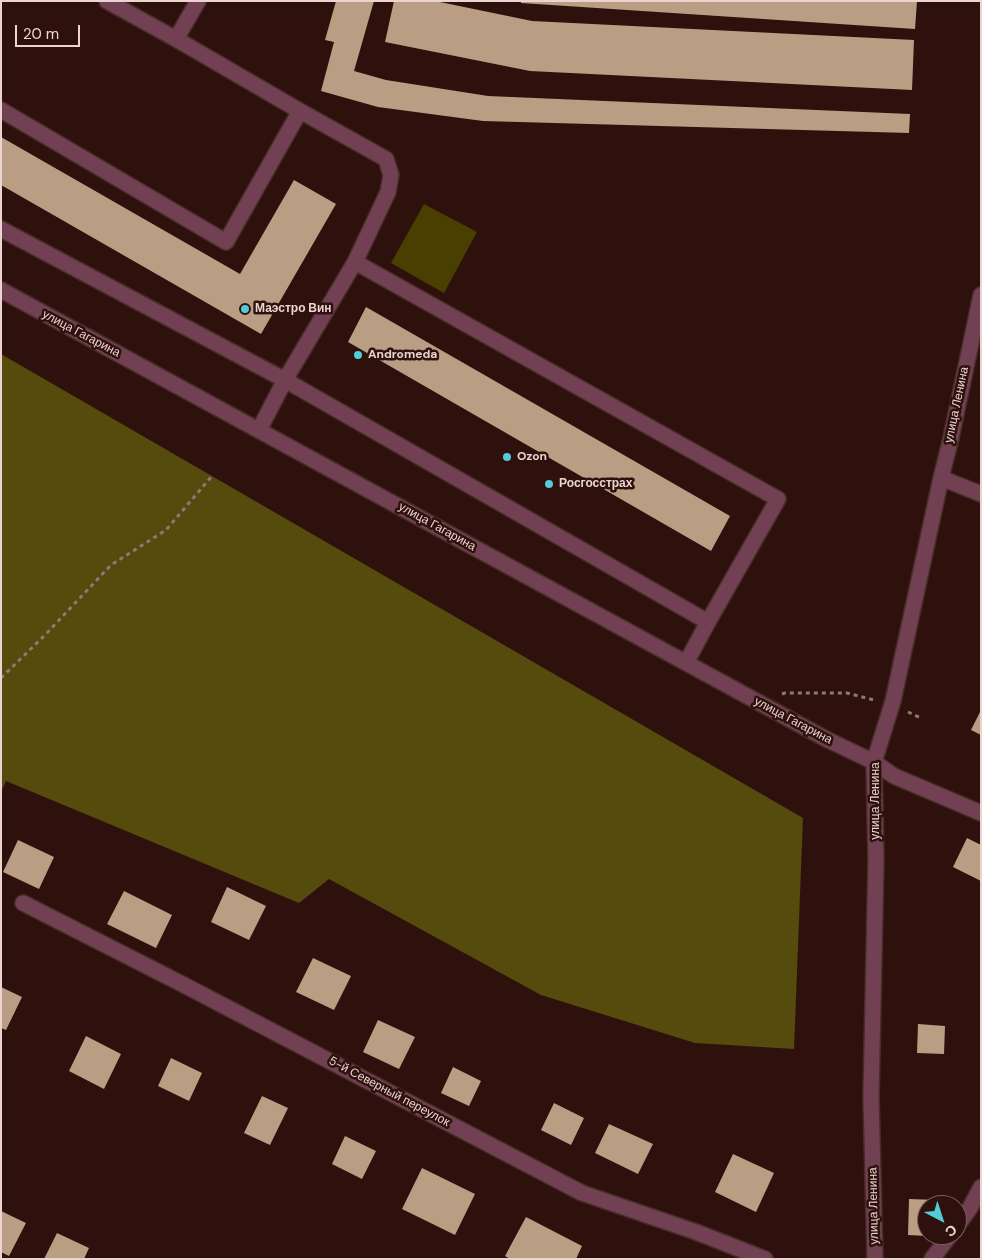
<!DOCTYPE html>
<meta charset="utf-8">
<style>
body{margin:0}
#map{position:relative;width:982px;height:1260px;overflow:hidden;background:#2e110c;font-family:"DM Sans",sans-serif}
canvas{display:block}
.frame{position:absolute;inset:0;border:2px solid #ead5d1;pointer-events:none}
.north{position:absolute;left:917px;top:1195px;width:50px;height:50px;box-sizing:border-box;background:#2e110c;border:1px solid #795f5b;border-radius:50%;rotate:140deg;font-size:14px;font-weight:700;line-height:20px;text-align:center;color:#ead5d1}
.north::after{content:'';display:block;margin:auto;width:18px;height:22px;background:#52ccd6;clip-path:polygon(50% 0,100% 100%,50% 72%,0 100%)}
.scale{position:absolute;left:15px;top:25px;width:65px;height:22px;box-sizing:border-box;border:2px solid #ead5d1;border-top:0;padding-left:6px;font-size:15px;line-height:18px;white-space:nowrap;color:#ead5d1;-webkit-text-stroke:4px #2e110c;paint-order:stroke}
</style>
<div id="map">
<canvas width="982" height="1260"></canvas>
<div class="frame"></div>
<div class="north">С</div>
<div class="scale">20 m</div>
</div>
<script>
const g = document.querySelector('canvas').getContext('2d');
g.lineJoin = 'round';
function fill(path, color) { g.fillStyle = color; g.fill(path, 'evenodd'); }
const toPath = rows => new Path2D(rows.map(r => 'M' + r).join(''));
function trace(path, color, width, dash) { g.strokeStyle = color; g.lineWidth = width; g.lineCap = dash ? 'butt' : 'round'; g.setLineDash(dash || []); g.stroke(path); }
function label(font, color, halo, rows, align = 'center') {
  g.font = font + ' "DM Sans",sans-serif'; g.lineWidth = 5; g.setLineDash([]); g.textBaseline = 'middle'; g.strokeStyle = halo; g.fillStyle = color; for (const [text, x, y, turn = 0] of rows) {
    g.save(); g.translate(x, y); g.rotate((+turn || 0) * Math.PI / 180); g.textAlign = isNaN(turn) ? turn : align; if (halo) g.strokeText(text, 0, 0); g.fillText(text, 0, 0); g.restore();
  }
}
fill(toPath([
 [424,204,477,232,444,293,391,263]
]), '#493f01');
fill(toPath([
 [1,354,803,818,794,1049,695,1043,541,995,329,879,299,903,6,781,1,792]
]), '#554b0c');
fill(toPath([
 [336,1,374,1,354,71,386,80,488,96,910,114,909,133,483,121,378,107,321,91,334,42,325,40],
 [394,1,435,1,532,21,914,40,912,90,530,71,385,42],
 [521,1,917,1,915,29,521,3],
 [1,137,240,274,294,180,336,204,261,334,1,185],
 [366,307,730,516,711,551,348,342],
 [981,710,981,735,971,730],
 [967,838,981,845,981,881,953,867],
 [18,840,54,857,39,889,3,872],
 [227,887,266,906,249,940,211,922],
 [124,891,172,915,156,948,107,924],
 [313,958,351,976,334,1010,296,992],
 [1,987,22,997,6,1030,1,1028],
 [378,1020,415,1037,399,1069,363,1052],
 [918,1024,945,1026,944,1054,917,1053],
 [86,1036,121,1054,104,1089,69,1071],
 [171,1058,202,1073,189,1101,158,1086],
 [453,1067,481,1081,469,1106,441,1093],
 [262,1096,288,1108,270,1145,244,1133],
 [554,1103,584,1118,571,1145,541,1130],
 [609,1124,653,1144,638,1174,595,1153],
 [345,1136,376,1151,362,1179,332,1164],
 [733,1154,774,1173,756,1212,715,1192],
 [422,1168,475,1194,455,1235,402,1209],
 [909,1199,937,1200,937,1205,927,1205,927,1236,908,1235],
 [1,1211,26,1223,9,1256,1,1252],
 [526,1217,582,1246,576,1259,510,1259,505,1256],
 [57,1233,89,1248,84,1259,44,1259]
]), '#b99e84');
const minor = toPath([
 [107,1,176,39,198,1],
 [1,110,226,242,300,111,176,39],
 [1,229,285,380,708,622,778,499,355,262],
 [1,290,826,739,874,762,894,776,981,813],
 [259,430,285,380,355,262,388,192,391,175,386,159,300,111],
 [941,478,981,494],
 [686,663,708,622],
 [23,903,184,985,582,1193,696,1232,765,1259],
 [957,1226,970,1208,981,1187],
 [875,1259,871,1097,876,859,874,762,893,701,941,478,951,438,981,295],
 [932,1259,950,1235]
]);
trace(minor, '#482c28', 18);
trace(toPath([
 [1,678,45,635,111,565,166,530,212,476],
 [782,694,785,693,847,693,874,700],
 [908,712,921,718]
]), '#917874', 3, [4, 4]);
trace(minor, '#714153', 15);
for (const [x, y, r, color] of [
 [245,309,5,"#52ccd6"],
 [358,355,5,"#52ccd6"],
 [507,457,5,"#52ccd6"],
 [549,484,5,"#52ccd6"]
]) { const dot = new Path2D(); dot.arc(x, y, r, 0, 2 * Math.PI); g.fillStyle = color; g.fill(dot); trace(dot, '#2e110c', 2); }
label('bold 12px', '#ead5d1', '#2e110c', [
 ["Маэстро Вин",255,309],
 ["Andromeda",368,355],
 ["Ozon",517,457],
 ["Росгосстрах",559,484]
], 'left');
label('12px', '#ead5d1', '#2e110c', [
 ["улица Гагарина",81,334,28],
 ["улица Ленина",957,405,-78],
 ["улица Гагарина",437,527,29],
 ["улица Гагарина",793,721,28],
 ["улица Ленина",876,801,-90],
 ["5-й Северный переулок",389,1092,28],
 ["улица Ленина",874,1206,-91]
]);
</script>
